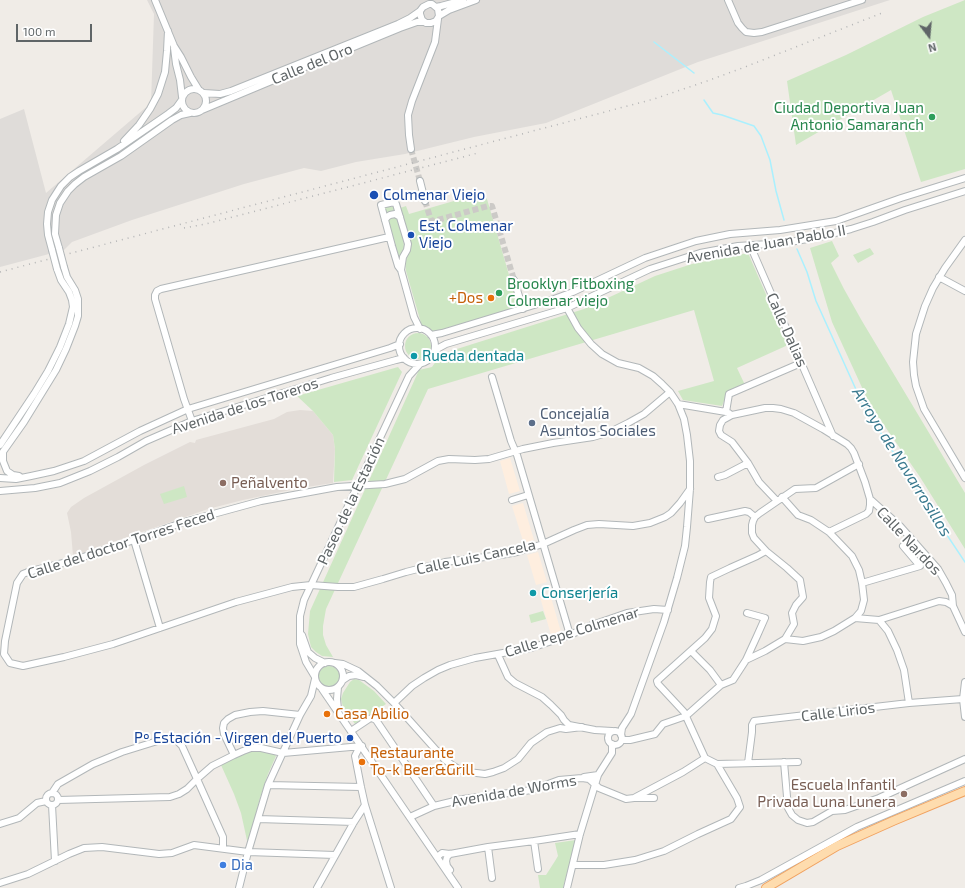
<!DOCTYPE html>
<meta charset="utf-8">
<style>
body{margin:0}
#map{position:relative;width:965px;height:888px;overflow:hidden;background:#f0ece7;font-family:"Exo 2",sans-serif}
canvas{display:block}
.north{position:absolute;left:909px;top:16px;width:40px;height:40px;-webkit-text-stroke:3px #fff;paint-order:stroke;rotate:164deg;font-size:11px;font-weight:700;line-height:16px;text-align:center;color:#5f6567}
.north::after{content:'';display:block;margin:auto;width:14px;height:18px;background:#5f6567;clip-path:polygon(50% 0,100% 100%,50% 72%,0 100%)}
.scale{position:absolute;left:16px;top:24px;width:76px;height:18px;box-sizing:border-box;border:2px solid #5f6567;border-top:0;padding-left:5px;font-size:12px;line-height:14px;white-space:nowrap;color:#5f6567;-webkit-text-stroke:3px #fff;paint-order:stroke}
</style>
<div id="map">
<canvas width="965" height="888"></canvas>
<div class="north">N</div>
<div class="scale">100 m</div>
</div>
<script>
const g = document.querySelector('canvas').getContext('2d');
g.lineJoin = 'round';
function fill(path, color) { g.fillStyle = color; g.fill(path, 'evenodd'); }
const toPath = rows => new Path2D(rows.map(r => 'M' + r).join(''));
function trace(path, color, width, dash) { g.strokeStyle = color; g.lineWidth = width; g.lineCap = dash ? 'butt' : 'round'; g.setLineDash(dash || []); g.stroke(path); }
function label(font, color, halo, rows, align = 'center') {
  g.font = font + ' "Exo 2",sans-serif'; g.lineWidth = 4; g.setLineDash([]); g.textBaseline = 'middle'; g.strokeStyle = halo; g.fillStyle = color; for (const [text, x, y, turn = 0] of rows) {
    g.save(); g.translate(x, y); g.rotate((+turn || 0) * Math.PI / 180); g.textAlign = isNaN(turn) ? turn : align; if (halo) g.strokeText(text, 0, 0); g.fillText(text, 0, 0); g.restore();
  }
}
fill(toPath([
 [510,458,520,491,509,494,500,461],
 [523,503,534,540,524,544,512,506],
 [538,552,547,582,536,585,527,555],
 [550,594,561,632,551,635,540,597]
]), '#feeedf');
fill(toPath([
 [147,0,890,0,698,62,546,123,474,137,405,154,356,162,321,171,304,168,244,184,132,220,72,242,64,250,0,267,0,119,24,109,46,193,151,103,154,14]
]), '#dfdcd9');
fill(toPath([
 [300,410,313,411,333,435,335,449,333,483,300,488,243,500,208,509,73,556,71,532,67,513,71,507,84,498,144,465,190,442,195,443,196,440,274,419,287,412]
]), '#e3ddd8');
fill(toPath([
 [965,0,965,169,921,182,891,90,796,145,787,81,846,55,923,17],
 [478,194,483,195,487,199,518,306,479,320,434,332,422,326,421,323,406,271,405,263,410,250,400,208,406,206,409,214],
 [390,206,395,208,403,233,404,247,400,264,384,208],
 [832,241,839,256,831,263,844,289,862,321,965,493,965,549,920,477,870,405,832,322,810,248],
 [870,248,874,254,858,263,853,255],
 [748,253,788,345,737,368,745,385,728,391,722,406,683,400,678,391,714,381,694,310,428,389,326,609,323,626,323,635,326,645,333,657,322,656,316,652,311,647,308,634,310,611,419,370,432,367,441,354,584,309,655,276,692,264],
 '405 346a13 13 0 1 1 26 0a13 13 0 1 1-26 0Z',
 [398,367,402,372,352,480,334,482,335,449,333,435,313,411,297,396],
 [184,486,187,497,164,504,160,494],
 [543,611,546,619,531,623,529,615],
 '318 677a11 11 0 1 1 22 0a11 11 0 1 1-22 0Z',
 [354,679,359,680,374,691,386,704,355,724,343,707,341,699,343,693,350,682],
 [258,750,274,754,276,756,268,774,260,798,248,845,241,813,234,794,221,765,242,754,250,751],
 [576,840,563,888,540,888,538,875,546,875,555,861,558,856,555,843]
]), '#cee7c4');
trace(toPath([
 [654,42,694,73],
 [704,100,713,113,722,115,754,126,761,136,770,160,776,191,784,220],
 [797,249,807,272,816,301,863,405,927,505,965,562]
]), '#aaf0fe', 1.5);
trace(toPath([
 [411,149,420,181],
 [425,201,430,217,431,220,434,221,488,206,492,206,514,280]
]), '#cccac7', 6, [6, 3]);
const minor = toPath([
 [155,0,174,46,181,57,191,77,199,90],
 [728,0,738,23,742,28,746,32,754,33,762,32,862,0],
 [436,7,441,6,463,0],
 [439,16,438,9,432,4,429,4,423,7,420,11,420,14,422,20,426,23,431,23,436,21,439,16,449,10,476,0],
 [174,48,176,64,180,80,182,97],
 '182 101a12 12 0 1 1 24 0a12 12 0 1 1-24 0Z',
 [204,93,220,94,231,91,398,24,410,18,420,11],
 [202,110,305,67,400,28,417,22,424,22],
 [124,141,139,125,150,109,158,94,165,72,167,51,168,31],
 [411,149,409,135,408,115,412,101,435,42,438,19],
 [420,181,425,201],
 [385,220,387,217,390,215,395,214,400,217],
 [965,240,945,268,933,288,925,306,916,334,913,362,914,375,916,386,924,409,965,478],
 [750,245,833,436],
 [59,248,55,234,56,215,60,203,68,191,75,184,84,177,121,156,172,120,181,115,190,113],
 [52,250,48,235,47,224,48,212,52,200,61,186,70,177,79,171,117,149,168,114,176,108,181,101],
 [401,270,403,257,407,250,408,244,396,204,394,202,381,205,392,246,398,266,401,270,414,317,420,329],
 [939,277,965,291],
 [514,280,523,309],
 [567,308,578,328,591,344,602,354,618,363,639,368,653,376,662,384,670,392,678,404,684,419,687,435,690,461,690,489,687,527,685,546,677,578,664,622,631,714,622,728,621,735],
 '399 346a18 18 0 1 1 36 0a18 18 0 1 1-36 0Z',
 [431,335,442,333,554,299,573,292,645,258,696,241,730,234,780,230,836,221,901,198,965,178],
 [435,350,446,344,567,308,650,269,700,253,738,246,784,243,819,237,851,229,873,222,905,210,965,191],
 [492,377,511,441,517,455,570,635],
 [670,392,644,414,628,423,610,432,593,437,553,443,523,449,489,459,475,460,449,459,438,461,405,479,385,484,337,487,261,501,184,522,134,540,71,561,28,572,23,574,17,583,5,641,4,654,10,663,23,666,64,657,113,644,236,602,292,587,311,585,338,587,354,587,383,579,406,572,445,562,501,555,517,552,543,544,574,530,587,525,599,524,633,526,650,523,665,517,671,513,680,503,690,489],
 [678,404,726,412,729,413],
 [726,412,729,394,801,363],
 [192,421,184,399,155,299,155,295,157,291,161,289,389,237],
 [0,445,34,394,48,371,60,347,69,324,73,307,72,300,69,292,61,280,57,269],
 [3,453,3,461,7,471,13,475,19,476],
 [0,456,24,422,56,370,66,349,75,326,78,316,78,299,75,290,67,277,64,267],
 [718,477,725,475,748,463],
 [0,478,16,479,31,476,54,471,84,461,140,431,188,409,390,348,400,344],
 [0,491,35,488,60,483,90,471,118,457,146,441,192,421,331,378,396,360,404,358],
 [870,499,900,526,938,569,946,583,952,595,953,606],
 [512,500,528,495],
 [777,501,759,482,748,463,732,442,721,435,719,431,720,425,723,420,732,415,765,408,773,408,781,409,794,413,823,429,847,444,851,448,854,453,865,482,870,499,870,505,869,511,866,514,829,532],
 [708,519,745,511,749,512,755,517],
 [134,540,160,628],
 [862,583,920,566,903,546],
 [855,618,879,620,888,631,897,650,904,670,909,703],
 [879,620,939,601,946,602,953,606,965,632],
 [302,635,308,652,315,658,325,663],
 [785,639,794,624,792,613,796,605,803,597,800,580,787,568,766,551,754,538,752,533,752,525,753,521,755,517,760,513,795,489,816,488,859,464],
 [691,651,710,670,721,685],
 [498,655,508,677,515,683,542,697,551,705,561,715,564,720,569,725,595,730,612,731],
 [746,660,757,636,765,618,747,613],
 '315 676a14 14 0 1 1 28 0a14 14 0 1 1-28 0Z',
 [335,663,343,664,358,671,377,686,394,703,444,759,452,765,460,770,468,772,485,774,493,772,504,768,518,759,531,743,547,732,560,728,566,729,582,727],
 [315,677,306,662,300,644,300,616,304,600,409,376,420,364],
 [343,680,349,676,356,675,364,677],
 [965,682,963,699,965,717],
 [338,687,337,699,338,709],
 [322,689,458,888],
 [394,703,412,686,424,678,438,670,450,665,475,658,531,648,570,635,592,625,627,613,654,609,668,610],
 '608 738a7 7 0 1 1 14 0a7 7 0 1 1-14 0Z',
 [351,731,369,719,372,718,376,720,434,806],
 [622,740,630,740,655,734,663,724,686,716,721,685,733,680,746,660,765,651,785,639,803,641,821,637,834,631,855,618,861,611,864,600,862,583,859,570,852,556,829,532,811,520,798,515,782,497],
 [362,746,358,750,355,756,361,787,365,805,391,888],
 [234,755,224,734,223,728,224,723,228,719,235,715,250,712,263,711,300,715],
 [784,762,788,808,792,815,798,820,807,823,813,822,832,811,845,810,879,798,965,759],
 [748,763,752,732,752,725,754,721,909,703,963,699],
 [717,764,798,762],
 [584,777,598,775,612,753,612,744],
 [268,785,361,787],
 '46 799a6 6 0 1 1 12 0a6 6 0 1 1-12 0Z',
 [52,793,58,784,93,764,122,752,164,739,175,739,182,746,197,779,223,837,223,848],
 [635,798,654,798],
 [58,800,170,797,179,794,187,789,197,779,212,766,234,755,243,751,251,748,261,748,283,753,362,746],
 [52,805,55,861],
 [410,817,434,806,463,799,532,790,559,780,582,778,589,779,599,788,626,799,634,798,683,772,705,758],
 [258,819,354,822],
 [0,824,19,818,37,803,46,801],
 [488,847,492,878],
 [450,854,447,857,446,861,447,866,450,870],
 [437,857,442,853,450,854,488,847,534,841],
 [573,865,604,865,635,860,664,851,698,834,731,819,740,807,737,798,717,764,705,758,684,712,658,684,657,681,705,638,712,629,716,616,709,598,710,582,711,577,730,568,757,556,766,551],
 [538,869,534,841,580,834],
 [0,883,28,874,69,854,84,848,102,847,159,854,172,853,194,845,248,852,335,855],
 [239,888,248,852,268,785,300,715,311,696,315,679],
 [317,888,354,822,365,805],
 [567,888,580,834,598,775],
 [739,888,746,886,761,880,857,827,965,781]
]);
const major = toPath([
 [766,888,837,846,893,821,965,791]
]);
trace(minor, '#b2b7b9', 8);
trace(major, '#f1a260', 10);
trace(minor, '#fff', 6);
trace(major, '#fedcae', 8);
trace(toPath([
 [184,228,206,224,478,153],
 [0,272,654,99,707,81,745,67,882,13]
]), '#b3b4b5', 1.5, [1, 5]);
const minorBridge = toPath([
 [59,248,64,267],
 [52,250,57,269]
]);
trace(minorBridge, '#b2b7b9', 8, []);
trace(minorBridge, '#fff', 6);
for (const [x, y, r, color] of [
 [932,117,4,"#2e9e5b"],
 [374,195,5,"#1a4fb4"],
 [411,235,4,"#1a4fb4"],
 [499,293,4,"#2e9e5b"],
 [491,298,4,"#e8710a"],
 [414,356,4,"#0f9aa8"],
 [532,423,4,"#5c6f8a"],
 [223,483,4,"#8d6e63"],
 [533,593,4,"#0f9aa8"],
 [327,714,4,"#e8710a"],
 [350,738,4,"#1a4fb4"],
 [362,762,4,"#e8710a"],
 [904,794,4,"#8d6e63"],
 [223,865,4,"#3f7fe0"]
]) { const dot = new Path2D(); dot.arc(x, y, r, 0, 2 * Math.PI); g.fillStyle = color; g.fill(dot); trace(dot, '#fff', 1.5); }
label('15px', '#5f6567', '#fff', [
 ["Calle del Oro",312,64,-22],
 ["Avenida de Juan Pablo II",766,244,-10],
 ["Calle Dalias",787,330,66],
 ["Avenida de los Toreros",245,406,-18],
 ["Paseo de la Estación",351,501,-65],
 ["Calle Nardos",909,541,47],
 ["Calle del doctor Torres Feced",121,544,-18],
 ["Calle Luis Cancela",476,557,-12],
 ["Calle Pepe Colmenar",572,632,-17],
 ["Calle Lirios",838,712,-7],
 ["Avenida de Worms",514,791,-10]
]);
label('15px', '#27864d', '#fff', [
 ["Ciudad Deportiva Juan",924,108],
 ["Antonio Samaranch",924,125],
 ["Brooklyn Fitboxing",507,284,"left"],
 ["Colmenar viejo",507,301,"left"]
], 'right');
label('15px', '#164399', '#fff', [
 ["Colmenar Viejo",383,195],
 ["Est. Colmenar",419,226],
 ["Viejo",419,243],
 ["Pº Estación - Virgen del Puerto",342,738,"right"]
], 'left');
label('15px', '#c56008', '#fff', [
 ["+Dos",483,298,"right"],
 ["Casa Abilio",335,714],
 ["Restaurante",370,753],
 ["To-k Beer&Grill",370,770]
], 'left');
label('15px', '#0d838f', '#fff', [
 ["Rueda dentada",422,356],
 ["Conserjería",541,593]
], 'left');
label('15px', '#4e5e75', '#fff', [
 ["Concejalía",540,414],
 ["Asuntos Sociales",540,431]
], 'left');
label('15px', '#785e54', '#fff', [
 ["Peñalvento",231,483],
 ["Escuela Infantil",896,785,"right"],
 ["Privada Luna Lunera",896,802,"right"]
], 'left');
label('15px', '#366cbe', '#fff', [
 ["Dia",231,865]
], 'left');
label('italic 16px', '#39798e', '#fff', [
 ["Arroyo de Navarrosillos",902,462,58]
]);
</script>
